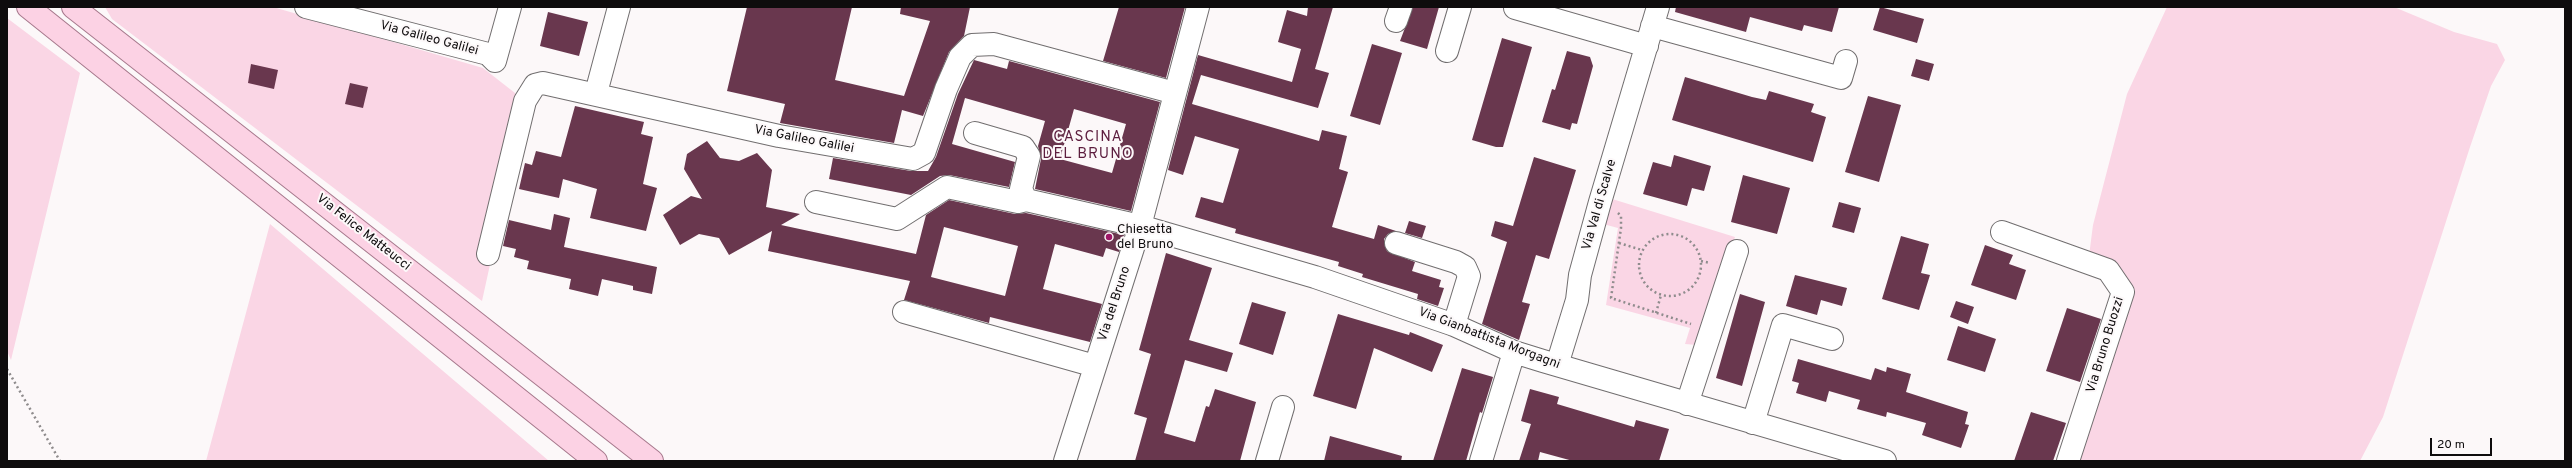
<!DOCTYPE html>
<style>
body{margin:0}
#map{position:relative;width:2572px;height:468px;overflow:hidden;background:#fcf8f9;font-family:Overpass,sans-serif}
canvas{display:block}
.frame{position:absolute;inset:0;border:8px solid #0e0c0d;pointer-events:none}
.scale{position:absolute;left:2430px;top:438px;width:62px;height:18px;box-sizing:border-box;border:2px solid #0e0c0d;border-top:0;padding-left:5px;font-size:12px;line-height:14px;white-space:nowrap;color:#0e0c0d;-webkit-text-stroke:3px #fcf8f9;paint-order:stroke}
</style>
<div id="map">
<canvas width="2572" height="468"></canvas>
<div class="frame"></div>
<div class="scale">20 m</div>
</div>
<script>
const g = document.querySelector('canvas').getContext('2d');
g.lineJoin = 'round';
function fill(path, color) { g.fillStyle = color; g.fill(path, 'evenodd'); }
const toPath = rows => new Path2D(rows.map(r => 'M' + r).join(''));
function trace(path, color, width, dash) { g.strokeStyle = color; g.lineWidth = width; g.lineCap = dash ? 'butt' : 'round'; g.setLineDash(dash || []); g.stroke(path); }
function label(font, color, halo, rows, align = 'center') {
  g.font = font + ' Overpass,sans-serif'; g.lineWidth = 4; g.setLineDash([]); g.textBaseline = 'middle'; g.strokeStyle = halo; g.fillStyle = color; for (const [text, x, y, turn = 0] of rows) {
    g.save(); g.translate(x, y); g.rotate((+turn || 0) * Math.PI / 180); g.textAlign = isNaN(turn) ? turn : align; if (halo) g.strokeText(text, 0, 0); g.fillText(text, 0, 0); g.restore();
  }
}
fill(toPath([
 [105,7,273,7,483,68,515,93,525,105,482,301,112,19],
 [2167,7,2394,7,2454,32,2497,44,2505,60,2491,86,2470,147,2383,417,2360,461,2076,461,2129,289,2089,256,2093,225,2127,94],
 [7,18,80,73,11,360,7,351],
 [1609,198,1735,237,1697,345,1685,344,1690,328,1606,305,1618,228,1603,224],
 [270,224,549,461,206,461]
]), '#fad6e5');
fill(toPath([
 [747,7,852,7,835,80,904,96,930,21,900,14,901,7,970,7,964,36,949,52,923,116,902,110,894,143,780,123,785,104,727,91],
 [1119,7,1185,7,1166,78,1103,61],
 [1308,7,1333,7,1315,69,1329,73,1318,108,1201,75,1192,104,1319,141,1322,130,1347,136,1339,169,1348,172,1332,227,1374,239,1378,225,1396,231,1388,234,1384,239,1387,251,1415,262,1412,271,1441,280,1439,287,1444,288,1438,306,1417,299,1418,294,1362,277,1363,274,1338,266,1339,262,1235,233,1236,229,1195,217,1201,197,1223,203,1239,149,1195,136,1183,175,1168,170,1198,55,1292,82,1301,49,1278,42,1287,10,1307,16],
 [1413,7,1439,7,1427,49,1400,41],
 [1676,7,1839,7,1832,32,1804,25,1802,31,1750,17,1746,32,1675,12],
 [1880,7,1924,19,1917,43,1873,30],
 [548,12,588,22,579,56,540,46],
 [1502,38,1532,47,1503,147,1496,147,1472,140],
 [1372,44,1402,53,1380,125,1350,116],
 [1567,51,1590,57,1593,66,1577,124,1572,123,1570,130,1542,122,1552,89,1555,90],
 [1916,59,1934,64,1929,81,1911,76],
 [974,60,1007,69,1009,61,1160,102,1131,211,1035,189,1041,159,1038,146,1045,121,965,98,952,144,1015,162,1009,187,949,175,940,176,911,195,829,179,833,158,911,171,928,171,936,157,958,94],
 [1074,109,1126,124,1112,173,1060,159],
 [251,64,278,70,274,89,248,83],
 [1685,77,1752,97,1766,100,1769,91,1814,104,1811,112,1826,117,1813,162,1672,120],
 [350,83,368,87,363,108,345,104],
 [1868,96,1901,105,1879,182,1845,172],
 [575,106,644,122,641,134,653,137,643,184,657,188,646,231,590,218,597,189,563,179,559,198,519,189,525,163,532,165,536,151,561,157],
 [707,141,720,158,739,161,757,153,772,170,766,207,800,214,781,225,916,254,926,215,949,200,1015,214,1026,213,1124,235,1119,252,1106,248,1103,257,1055,244,1043,289,1102,304,1090,342,990,317,989,323,904,300,910,281,768,251,772,231,729,255,719,238,699,234,680,245,663,215,691,196,702,199,684,169,687,154],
 [944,227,1018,246,1005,296,931,277],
 [1674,155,1711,166,1704,191,1692,188,1687,206,1643,194,1653,162,1671,167],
 [1534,157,1576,170,1549,259,1536,255,1522,302,1530,304,1519,340,1482,324,1507,242,1491,236,1495,221,1513,226],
 [1743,175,1790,188,1777,234,1731,222],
 [1839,202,1861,208,1854,233,1832,227],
 [554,214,570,218,564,247,657,267,652,294,633,290,633,286,602,279,598,296,569,289,571,279,527,269,529,261,514,257,516,249,503,246,509,220,551,230],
 [1409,221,1426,226,1422,238,1405,233],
 [1901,236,1929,244,1921,273,1930,275,1919,310,1882,299],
 [1985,245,2013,255,2009,264,2026,270,2016,300,1971,285],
 [1166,253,1212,268,1189,340,1233,353,1227,372,1185,360,1164,433,1195,442,1206,406,1209,407,1215,389,1256,402,1240,461,1135,461,1147,418,1134,414,1151,354,1139,350],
 [1795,275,1847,288,1842,306,1821,300,1817,315,1786,306],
 [1740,294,1765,302,1742,386,1716,378],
 [1956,301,1974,307,1968,324,1950,317],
 [1252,302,1286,312,1273,355,1239,344],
 [2067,308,2101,319,2080,382,2046,371],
 [1338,314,1409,335,1410,332,1443,345,1432,372,1374,348,1356,409,1313,396],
 [1958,326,1996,339,1985,372,1947,360],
 [1798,359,1871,380,1875,368,1886,372,1887,367,1911,374,1906,392,1968,412,1965,424,1969,425,1961,448,1922,435,1926,423,1887,412,1886,417,1857,409,1860,400,1829,391,1826,402,1796,393,1799,383,1792,381],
 [1462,368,1493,377,1482,413,1480,412,1466,461,1433,461],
 [1530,389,1559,397,1557,404,1634,427,1636,420,1669,429,1659,461,1573,461,1540,452,1538,461,1519,461,1531,424,1521,421],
 [2031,412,2066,423,2053,461,2014,461],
 [1330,436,1402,456,1401,461,1324,461]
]), '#69374e');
const minor = toPath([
 [306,7,488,54,495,61,510,7],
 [1515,8,1647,46],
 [1396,21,1401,7],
 [1652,26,1841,78,1846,61],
 [1447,51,1460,7],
 [596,93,619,7],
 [975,133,1023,147,1029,156,1021,189,1026,200,1140,226,1315,277,1454,325,1514,352,1543,361,1885,461],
 [816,202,897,219,947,187,1018,202,1026,200],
 [2002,232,2108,270,2123,292,2068,461],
 [1396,243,1456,262,1465,267,1469,276,1454,325],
 [488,254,525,101,535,85,543,83,779,136,913,159,924,153,946,89,960,57,972,45,994,44,1175,93],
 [904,312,1095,366],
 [1557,365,1577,300,1580,275,1600,202,1658,7],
 [1687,404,1737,251],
 [1753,423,1783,325,1832,339],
 [1065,461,1140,226,1198,7],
 [1267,461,1283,407],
 [1481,461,1514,352]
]);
const major = toPath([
 [28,7,596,461],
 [73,7,652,461]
]);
trace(minor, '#716e6f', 24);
trace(major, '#a7798d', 24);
trace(toPath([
 [1618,213,1621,216,1621,228,1611,298,1691,324],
 '1639 265a31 31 0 1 1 62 0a31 31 0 1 1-62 0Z',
 [1619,243,1642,250],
 [1701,261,1710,263],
 [1656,313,1661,295],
 [7,369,60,461]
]), '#8f8c8d', 2.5, [2, 3]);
trace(minor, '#fff', 22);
trace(major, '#fcd2e4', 22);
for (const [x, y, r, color] of [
 [1109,237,4,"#9e1766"]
]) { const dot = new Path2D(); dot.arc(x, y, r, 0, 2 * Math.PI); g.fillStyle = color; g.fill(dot); trace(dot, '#fcf8f9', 1.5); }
label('13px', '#0e0c0d', '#fcf8f9', [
 ["Via Galileo Galilei",429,39,15],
 ["Via Galileo Galilei",804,140,11],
 ["Via Val di Scalve",1600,205,-74],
 ["Via Felice Matteucci",363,233,38],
 ["Via del Bruno",1115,304,-72],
 ["Via Gianbattista Morgagni",1489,339,21],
 ["Via Bruno Buozzi",2106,345,-73]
]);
label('13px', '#0e0c0d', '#fcf8f9', [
 ["Chiesetta",1117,230],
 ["del Bruno",1117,245]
], 'left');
g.letterSpacing = '1px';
label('15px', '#5c1d3e', '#fcf8f9', [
 ["CASCINA",1088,138],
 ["DEL BRUNO",1088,155]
]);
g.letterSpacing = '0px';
</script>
